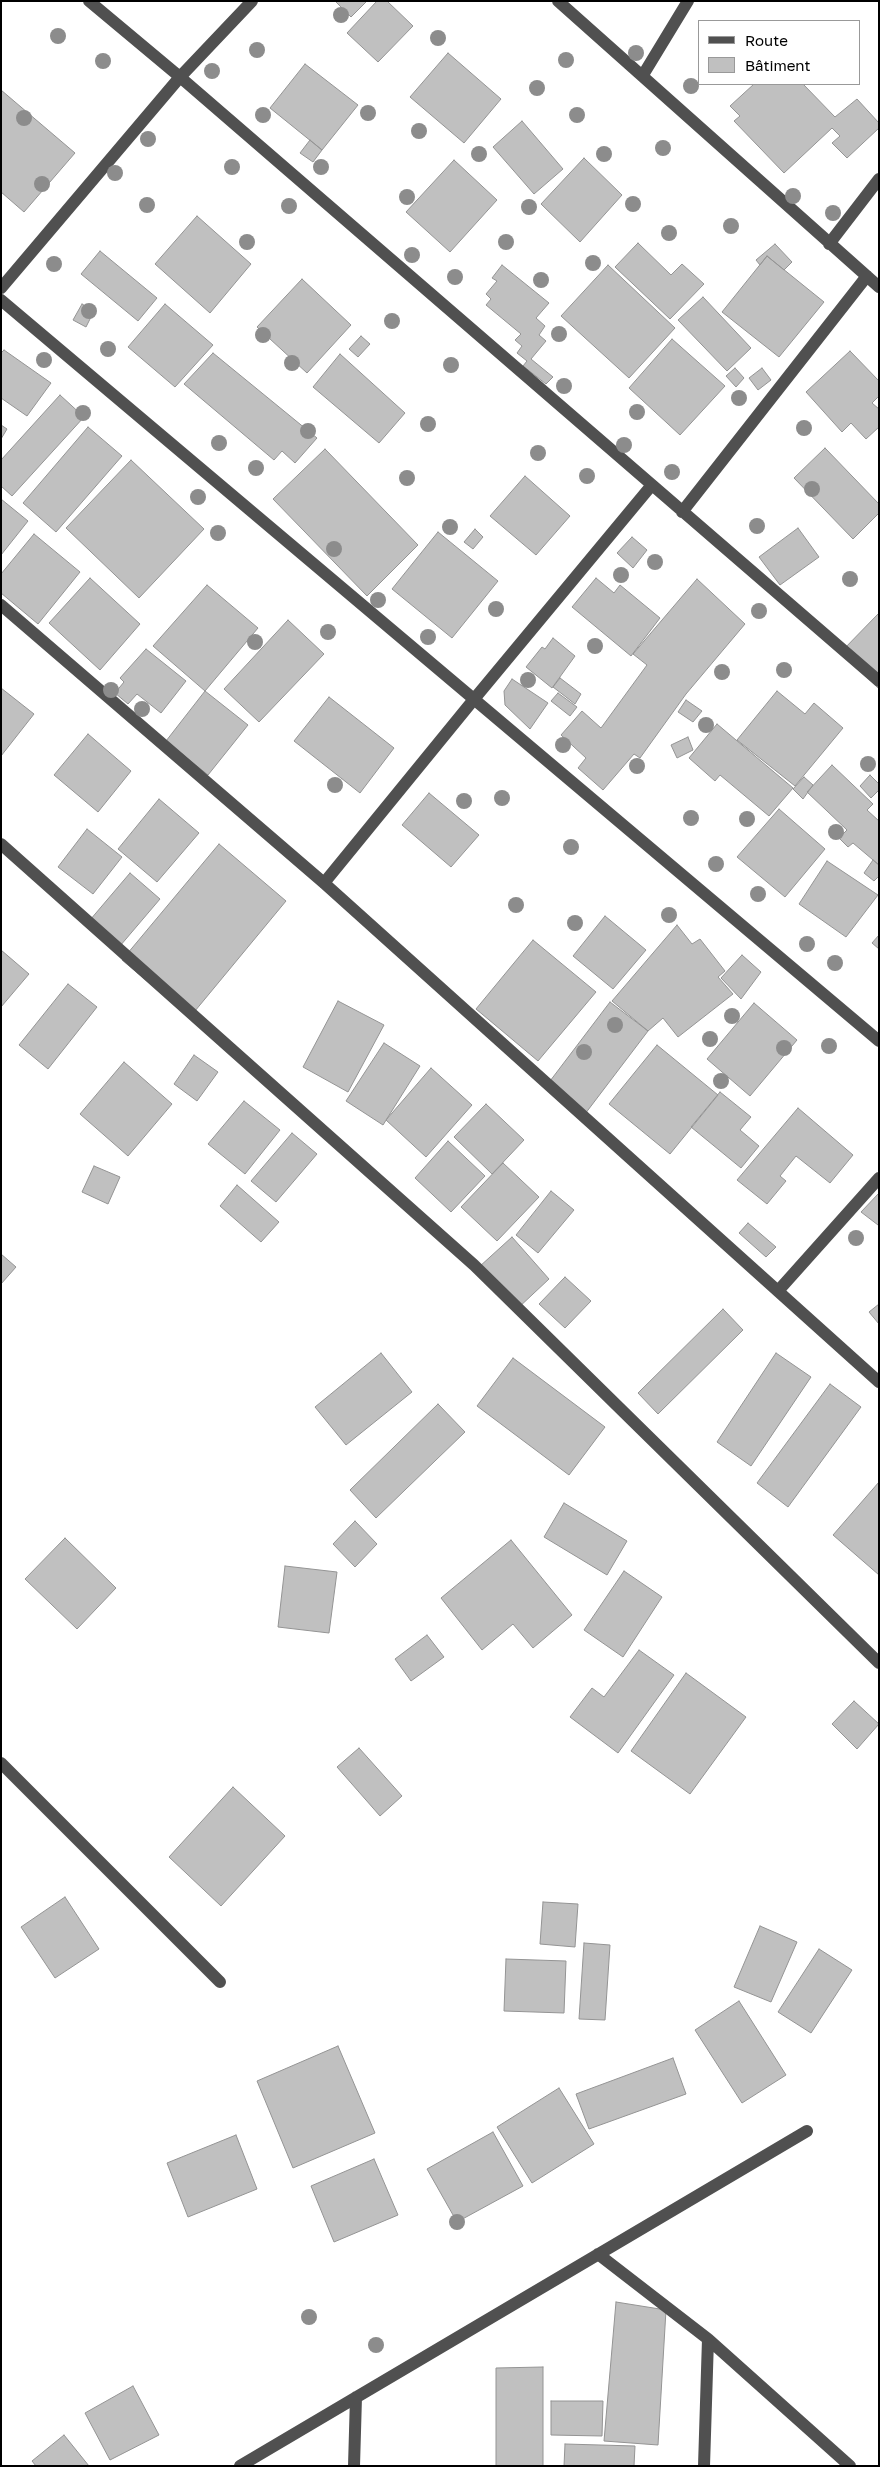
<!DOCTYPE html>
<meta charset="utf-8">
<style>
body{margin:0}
#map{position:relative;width:880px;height:2467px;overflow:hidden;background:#fff;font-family:"Golos Text",sans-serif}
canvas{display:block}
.frame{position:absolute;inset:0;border:2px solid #000;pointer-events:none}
.legend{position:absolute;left:698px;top:20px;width:162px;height:65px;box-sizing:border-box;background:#fff;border:1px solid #999;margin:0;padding:6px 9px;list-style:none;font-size:15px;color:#000}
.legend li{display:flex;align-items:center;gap:10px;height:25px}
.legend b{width:25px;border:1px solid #999}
</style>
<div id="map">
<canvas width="880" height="2467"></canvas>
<div class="frame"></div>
<ul class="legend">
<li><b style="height:6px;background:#505050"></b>Route</li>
<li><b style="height:14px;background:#c0c0c0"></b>Bâtiment</li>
</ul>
</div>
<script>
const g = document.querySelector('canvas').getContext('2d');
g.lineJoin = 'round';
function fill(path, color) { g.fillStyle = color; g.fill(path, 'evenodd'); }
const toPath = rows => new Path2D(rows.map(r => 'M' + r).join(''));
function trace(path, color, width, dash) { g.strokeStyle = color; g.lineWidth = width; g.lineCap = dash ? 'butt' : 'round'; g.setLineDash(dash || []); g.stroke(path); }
const building = toPath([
 [335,1,367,1,351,17,335,1],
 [377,1,387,1,413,26,378,62,347,33,377,1],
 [448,53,501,99,464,143,410,97,448,53],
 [305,64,358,105,322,150,270,108,305,64],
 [754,84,803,84,835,117,857,99,879,123,879,128,847,158,832,143,840,136,832,128,784,173,734,121,740,116,730,106,754,84],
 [1,90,75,153,24,212,1,192,1,90],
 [522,121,563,169,534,194,493,147,522,121],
 [310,140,322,150,313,162,300,153,310,140],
 [584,158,622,195,580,242,541,204,584,158],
 [454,160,497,200,450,252,406,212,454,160],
 [197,216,251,264,210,313,155,264,197,216],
 [638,243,671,275,682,264,704,284,670,319,615,267,638,243],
 [775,244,792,262,784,270,767,256,760,265,756,260,775,244],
 [100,251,157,298,138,321,81,274,100,251],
 [767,256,824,302,779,357,722,312,767,256],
 [502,265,549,303,536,318,545,326,539,335,546,341,531,359,553,377,546,384,523,366,527,361,517,353,522,346,515,340,521,334,486,305,491,299,486,294,497,281,492,278,502,265],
 [608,265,675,328,629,378,561,316,608,265],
 [302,279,351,325,307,373,257,327,302,279],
 [703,297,751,348,727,371,678,320,703,297],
 [82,304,94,311,86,327,73,320,82,304],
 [165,304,213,345,175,387,128,347,165,304],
 [361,336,370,344,358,357,349,349,361,336],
 [672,339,725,386,680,435,629,388,672,339],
 [4,350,51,383,27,416,1,398,1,353,4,350],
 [850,351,879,381,879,396,872,403,879,409,879,427,866,439,851,423,842,432,806,392,850,351],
 [213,353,317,438,295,463,282,451,274,460,184,384,213,353],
 [340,354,405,413,379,443,313,387,340,354],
 [735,368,744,378,736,387,726,376,735,368],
 [762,368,771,380,758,390,749,378,762,368],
 [60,395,84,417,12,496,1,486,1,460,60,395],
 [1,425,7,429,1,439,1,425],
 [88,427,122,456,56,532,23,503,88,427],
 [825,448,879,504,879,513,853,539,794,478,825,448],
 [325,449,418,545,367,596,273,499,325,449],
 [131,460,204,529,139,598,66,528,131,460],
 [525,476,570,516,536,555,490,516,525,476],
 [1,499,28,521,1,555,1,499],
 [798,528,819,557,780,585,759,557,798,528],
 [475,529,483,537,473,549,464,542,475,529],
 [438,532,498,581,452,638,392,589,438,532],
 [34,534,80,572,38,624,1,593,1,574,34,534],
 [632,537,647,550,633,568,617,553,632,537],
 [90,578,140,624,100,670,49,623,90,578],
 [596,578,614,593,620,585,660,618,631,656,572,607,596,578],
 [697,579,745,624,686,694,640,758,634,754,603,790,578,768,586,758,561,735,582,711,601,728,647,665,633,654,697,579],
 [207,585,258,628,205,691,153,646,207,585],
 [879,613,879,689,841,652,879,613],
 [288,620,324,654,259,722,224,689,288,620],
 [553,638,575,656,552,688,526,667,542,647,545,649,553,638],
 [146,649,186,681,161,713,137,694,128,704,115,693,124,682,120,678,146,649],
 [560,678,581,694,575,704,553,687,560,678],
 [512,679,548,703,530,729,505,705,504,691,512,679],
 [1,688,34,714,1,756,1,688],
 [205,691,248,725,208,775,166,741,205,691],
 [777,691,805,714,814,703,843,728,795,786,737,740,777,691],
 [558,693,577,707,570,716,551,701,558,693],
 [329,697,394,748,360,793,294,741,329,697],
 [686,700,702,711,693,722,678,712,686,700],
 [717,724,793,788,769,816,720,775,715,781,689,758,717,724],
 [88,734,131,771,98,812,54,775,88,734],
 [688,737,693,750,677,758,671,745,688,737],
 [832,765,873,804,867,810,879,821,879,865,853,843,848,847,839,838,847,830,807,792,832,765],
 [870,775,879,784,879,790,871,798,860,786,870,775],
 [804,777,813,785,803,799,793,789,804,777],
 [429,793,479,835,451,867,402,825,429,793],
 [159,799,199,833,157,882,118,849,159,799],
 [779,809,825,849,785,897,737,857,779,809],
 [87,829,122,857,93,894,58,867,87,829],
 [219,844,286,901,190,1017,122,960,219,844],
 [873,860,879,865,879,876,874,881,864,873,873,860],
 [827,861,878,895,846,937,799,904,827,861],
 [130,873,160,899,120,946,90,920,130,873],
 [605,916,646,950,613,989,573,956,605,916],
 [677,925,692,944,700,939,725,971,718,977,733,994,678,1037,663,1018,648,1031,612,1001,677,925],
 [879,935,879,949,872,943,879,935],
 [533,940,596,992,538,1061,476,1009,533,940],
 [1,950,29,974,1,1007,1,950],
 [742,955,761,972,741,999,721,978,742,955],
 [68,984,97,1007,48,1069,19,1045,68,984],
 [338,1001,384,1025,348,1092,303,1067,338,1001],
 [610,1002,648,1031,585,1114,547,1085,610,1002],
 [754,1003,797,1040,750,1096,707,1059,754,1003],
 [384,1043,420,1066,383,1125,346,1101,384,1043],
 [657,1045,718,1095,670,1154,609,1104,657,1045],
 [194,1055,218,1072,197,1101,174,1084,194,1055],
 [124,1062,172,1104,128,1156,80,1114,124,1062],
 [431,1068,472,1105,426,1157,386,1120,431,1068],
 [720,1092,751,1117,740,1130,759,1146,741,1168,691,1127,720,1092],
 [244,1101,280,1130,245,1174,208,1144,244,1101],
 [486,1104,524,1140,492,1174,454,1137,486,1104],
 [798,1108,853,1155,830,1183,796,1156,780,1176,786,1181,767,1204,737,1180,798,1108],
 [292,1133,317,1154,276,1202,251,1181,292,1133],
 [448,1141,485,1176,451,1212,415,1178,448,1141],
 [503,1163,539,1197,497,1241,461,1207,503,1163],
 [94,1166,120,1177,108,1204,82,1192,94,1166],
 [237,1185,279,1222,261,1242,220,1206,237,1185],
 [551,1191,574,1210,538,1253,516,1235,551,1191],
 [879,1193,879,1224,878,1225,861,1212,879,1193],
 [748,1223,776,1247,766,1257,739,1233,748,1223],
 [512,1237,549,1279,517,1309,479,1267,512,1237],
 [1,1254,16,1267,1,1284,1,1254],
 [565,1277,591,1301,565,1328,539,1304,565,1277],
 [879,1304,879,1324,869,1312,879,1304],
 [723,1309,743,1330,658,1414,638,1393,723,1309],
 [381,1353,412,1392,346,1445,315,1407,381,1353],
 [776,1353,811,1377,751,1466,717,1442,776,1353],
 [513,1358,605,1427,569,1475,477,1406,513,1358],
 [830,1384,861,1407,788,1507,757,1483,830,1384],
 [438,1404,465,1432,376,1518,350,1490,438,1404],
 [879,1482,879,1575,833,1535,879,1482],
 [564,1503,627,1541,607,1575,544,1537,564,1503],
 [355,1521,377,1544,355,1567,333,1544,355,1521],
 [65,1538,116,1588,77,1629,25,1579,65,1538],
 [511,1540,572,1615,533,1648,513,1624,482,1650,441,1598,511,1540],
 [285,1566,337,1572,329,1633,278,1627,285,1566],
 [624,1571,662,1597,623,1657,584,1630,624,1571],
 [427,1635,444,1657,411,1681,395,1659,427,1635],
 [639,1650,674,1675,618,1753,570,1717,592,1688,604,1697,639,1650],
 [686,1673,746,1717,690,1794,631,1751,686,1673],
 [854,1701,879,1724,857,1749,832,1724,854,1701],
 [359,1748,402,1796,380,1816,337,1767,359,1748],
 [233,1787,285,1836,221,1906,169,1857,233,1787],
 [65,1897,99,1949,55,1978,21,1927,65,1897],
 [543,1902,578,1904,575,1947,540,1944,543,1902],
 [760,1926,797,1942,771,2002,734,1987,760,1926],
 [584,1943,610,1945,605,2020,579,2019,584,1943],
 [819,1949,852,1970,811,2033,778,2012,819,1949],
 [506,1959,566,1961,564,2013,504,2011,506,1959],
 [739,2001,786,2075,742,2103,695,2030,739,2001],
 [338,2046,375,2133,293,2168,257,2081,338,2046],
 [673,2058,686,2094,589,2129,576,2094,673,2058],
 [559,2088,594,2144,532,2183,497,2127,559,2088],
 [493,2132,523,2186,457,2222,427,2169,493,2132],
 [236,2135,257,2189,188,2217,167,2163,236,2135],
 [374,2159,398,2215,334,2242,311,2186,374,2159],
 [616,2302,666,2310,658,2445,604,2441,616,2302],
 [543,2367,543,2466,496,2466,496,2368,543,2367],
 [133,2386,159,2435,110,2460,85,2413,133,2386],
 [551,2401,603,2401,602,2436,551,2435,551,2401],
 [64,2435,89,2466,36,2466,32,2461,64,2435],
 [565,2444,635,2446,634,2466,564,2466,565,2444]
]);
fill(building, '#c0c0c0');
trace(building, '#949494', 1);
trace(toPath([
 [89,1,180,77,879,681],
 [558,1,879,287],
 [643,75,688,1],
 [829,244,879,179],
 [1,288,180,77,252,1],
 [1,300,879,1041],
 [682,512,867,276],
 [1,605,324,883,879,1382],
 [1,844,474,1265,879,1663],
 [324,883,475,698,651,486],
 [778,1291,879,1178],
 [1,1763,220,1982],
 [598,2254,708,2339,850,2466],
 [240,2466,807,2131],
 [354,2466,356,2397],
 [704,2466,708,2339]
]), '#505050', 12);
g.fillStyle = '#8c8c8c';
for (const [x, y] of [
 [341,15],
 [58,36],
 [438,38],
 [257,50],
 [636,53],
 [566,60],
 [103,61],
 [212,71],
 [691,86],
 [537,88],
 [368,113],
 [263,115],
 [577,115],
 [24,118],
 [419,131],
 [148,139],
 [663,148],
 [479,154],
 [604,154],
 [232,167],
 [321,167],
 [115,173],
 [42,184],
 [793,196],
 [407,197],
 [633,204],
 [147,205],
 [289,206],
 [529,207],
 [833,213],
 [731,226],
 [669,233],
 [247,242],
 [506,242],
 [412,255],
 [593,263],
 [54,264],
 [455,277],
 [541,280],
 [89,311],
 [392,321],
 [559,334],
 [263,335],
 [108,349],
 [44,360],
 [292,363],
 [451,365],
 [564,386],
 [739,398],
 [637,412],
 [83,413],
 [428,424],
 [804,428],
 [308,431],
 [219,443],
 [624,445],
 [538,453],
 [256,468],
 [672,472],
 [587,476],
 [407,478],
 [812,489],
 [198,497],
 [757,526],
 [450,527],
 [218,533],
 [334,549],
 [655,562],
 [621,575],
 [850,579],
 [378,600],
 [496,609],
 [759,611],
 [328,632],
 [428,637],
 [255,642],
 [595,646],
 [784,670],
 [722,672],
 [528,680],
 [111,690],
 [142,709],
 [706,725],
 [563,745],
 [868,764],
 [637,766],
 [335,785],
 [502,798],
 [464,801],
 [691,818],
 [747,819],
 [836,832],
 [571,847],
 [716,864],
 [758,894],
 [516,905],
 [669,915],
 [575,923],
 [807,944],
 [835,963],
 [732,1016],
 [615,1025],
 [710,1039],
 [829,1046],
 [784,1048],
 [584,1052],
 [721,1081],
 [856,1238],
 [457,2222],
 [309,2317],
 [376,2345]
]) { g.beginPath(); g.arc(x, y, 8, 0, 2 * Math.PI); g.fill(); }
</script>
